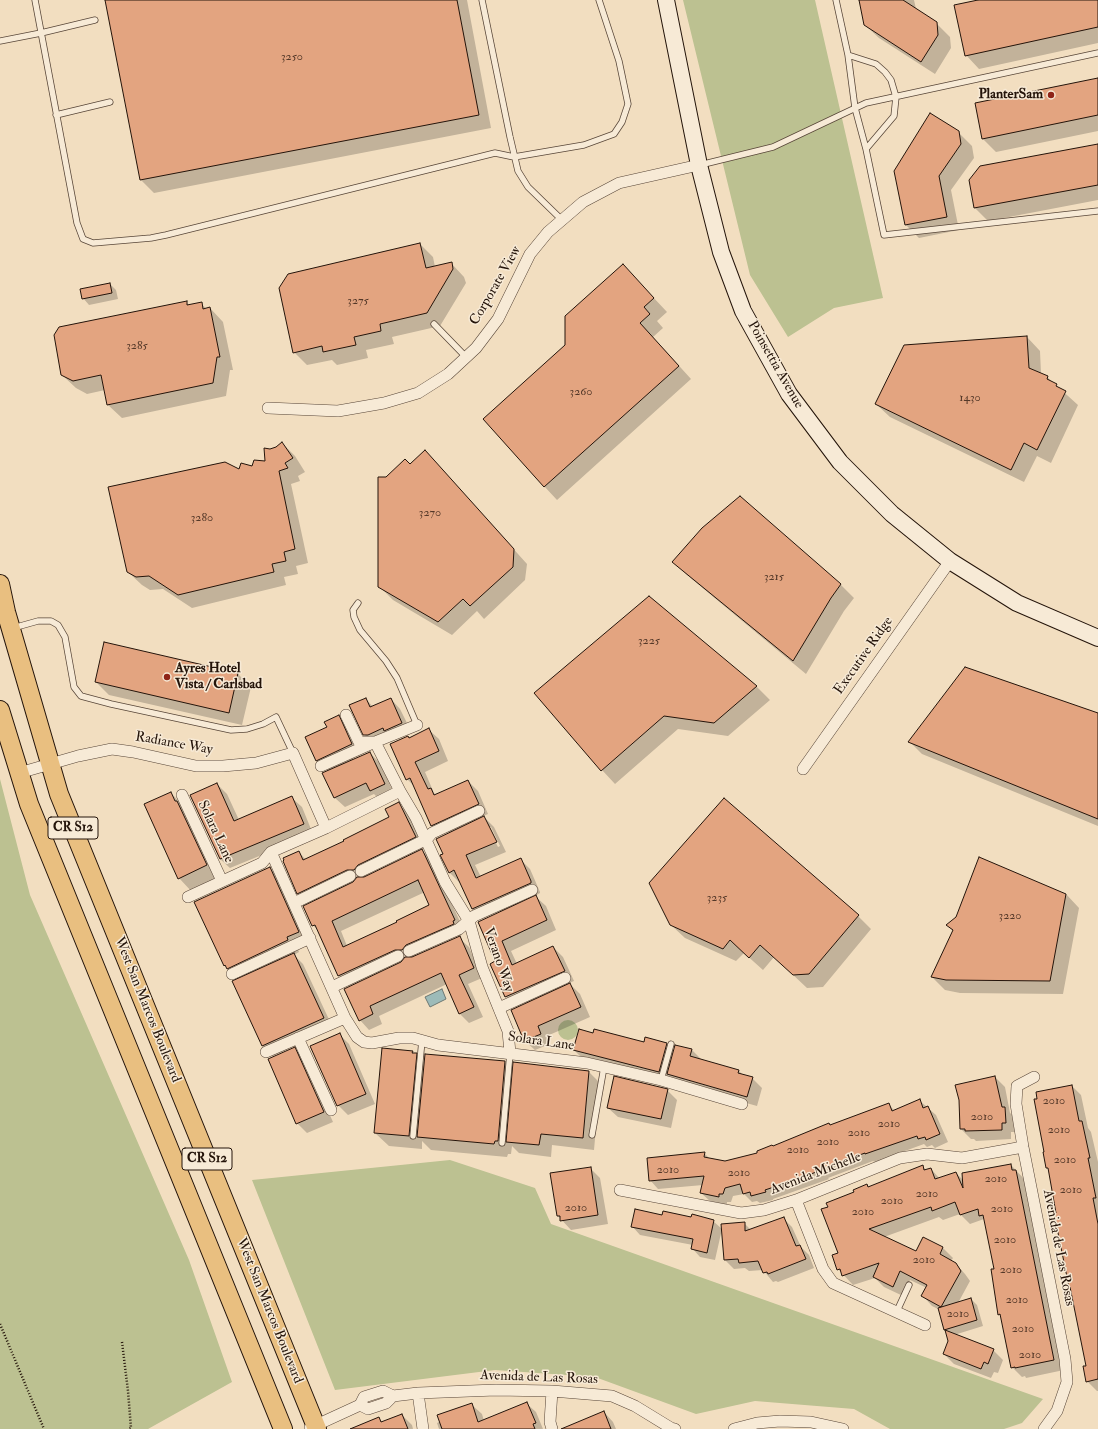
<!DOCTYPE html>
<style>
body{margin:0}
canvas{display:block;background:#f2dec0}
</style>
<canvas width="1098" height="1429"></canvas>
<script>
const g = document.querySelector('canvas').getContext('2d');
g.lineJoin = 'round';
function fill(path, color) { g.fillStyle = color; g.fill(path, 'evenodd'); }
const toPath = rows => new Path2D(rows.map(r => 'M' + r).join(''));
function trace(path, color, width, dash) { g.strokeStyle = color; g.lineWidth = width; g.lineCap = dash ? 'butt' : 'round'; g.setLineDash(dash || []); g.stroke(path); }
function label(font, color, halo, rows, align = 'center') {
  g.font = font + ' "IM FELL Double Pica",serif'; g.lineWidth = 3; g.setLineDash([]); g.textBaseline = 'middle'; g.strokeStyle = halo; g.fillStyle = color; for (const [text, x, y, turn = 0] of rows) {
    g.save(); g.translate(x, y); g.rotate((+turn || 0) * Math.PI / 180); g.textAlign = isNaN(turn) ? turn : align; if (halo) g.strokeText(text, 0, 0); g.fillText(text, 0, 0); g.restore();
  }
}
fill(toPath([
 [683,0,815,0,883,298,834,308,788,337,750,275],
 [0,779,30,895,189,1260,232,1382,148,1429,0,1429],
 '558 1030a10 10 0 1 1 20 0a10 10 0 1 1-20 0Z',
 [450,1160,535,1188,551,1224,1043,1399,1022,1423,1004,1429,890,1429,854,1409,755,1401,696,1414,595,1377,495,1370,335,1390,252,1180]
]), '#bcc191');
const water = toPath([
 [442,989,446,999,430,1007,425,997,442,989]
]);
fill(water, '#9dbbb9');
trace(water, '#6d7873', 1);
fill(toPath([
 [111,0,467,0,491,128,154,193,141,180],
 [860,0,914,0,916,9,936,23,950,37,951,48,935,74,879,38,865,25],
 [983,0,1098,0,1098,43,979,69,966,55],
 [1098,79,1098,131,996,152,983,139],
 [958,132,972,146,974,158,951,190,959,230,919,238,906,225],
 [1098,145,1098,200,988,221,975,208,970,181],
 [420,244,433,257,435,267,451,263,464,277,466,283,440,326,392,337,394,344,366,350,368,358,337,365,332,360,307,365,294,352],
 [623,265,667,312,657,321,663,328,653,337,691,379,557,500,544,486],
 [110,284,116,290,118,299,89,305,83,298],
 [186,302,190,306,201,304,207,309,210,308,223,322,233,370,230,370,226,396,122,418,108,405,105,390,87,394,76,388,62,375],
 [1027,337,1040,351,1041,374,1047,377,1078,405,1051,463,1037,456,1024,482,890,417,876,404],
 [282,443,295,456,305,472,298,476,300,481,291,484,308,563,296,566,298,574,284,577,286,585,192,608,163,589,150,590,142,585,128,572,239,470,252,468,266,462,270,450,277,448],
 [410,465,438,465,527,564,525,580,484,619,477,611,452,635,393,600,379,586,386,478],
 [740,497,841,585,854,598,844,611,806,674,687,575,673,562],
 [649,598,757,687,770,700,728,736,678,729,615,784,602,770,536,693],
 [105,643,238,674,251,687,242,725,109,695,96,682],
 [366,699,373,707,391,699,400,709,412,733,395,740,393,738,374,744,364,734],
 [1098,714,1098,826,922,754,909,741],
 [339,717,349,727,362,754,353,758,354,760,370,753,380,763,394,794,381,801,374,794,345,807,335,798,323,773,328,771,317,761,306,738,328,728],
 [429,730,439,739,448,761,425,772,434,793,436,795,468,781,478,791,488,814,483,816,494,827,506,852,475,865,481,877,521,860,530,869,540,892,540,893,535,896,546,906,556,930,511,951,517,964,553,947,563,957,574,981,569,983,580,994,590,1017,547,1036,550,1044,535,1050,525,1041,512,1011,526,1004,525,1003,516,1007,506,997,491,964,497,962,500,911,482,919,472,909,460,882,459,882,449,872,444,854,450,833,449,832,441,835,431,825,415,787,407,779,409,739],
 [488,827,491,827,500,846,498,847],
 [217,784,227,794,239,820,292,798,302,807,313,834,230,868,220,859],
 [171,793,184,807,219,878,192,892,179,878],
 [398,804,408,813,425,847,368,874,365,878,422,850,431,860,464,930,462,931,463,934,416,954,413,958,459,938,469,947,482,978,468,984,483,1017,469,1023,460,1014,447,984,379,1016,382,1024,369,1030,360,1020,404,960,349,986,339,976,319,932,313,925,356,880,308,903,298,893,299,852,306,860,345,842,390,818],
 [425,892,431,905,398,923,347,946,341,931],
 [270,868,281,879,310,944,298,949,299,952,294,955,303,964,333,1028,273,1056,263,1046,233,981,238,979,225,965,195,903],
 [1066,894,1079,908,1063,994,960,993,945,990,932,977,953,931,947,925],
 [858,916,871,929,823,987,807,988,774,957,763,970,744,953,736,961,685,938,671,925],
 [339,1034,349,1044,375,1104,348,1115,338,1105],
 [644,1044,666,1044,675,1052,677,1046,692,1050,702,1060,739,1071,744,1076,752,1078,762,1088,757,1106,678,1084,670,1076,668,1082,584,1060,574,1050],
 [294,1048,304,1058,333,1122,307,1133,297,1123],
 [412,1052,416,1054,425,1063,505,1062,514,1071,589,1072,600,1083,594,1150,552,1145,551,1157,519,1153,512,1146,511,1154,508,1154,507,1157,431,1150,422,1141,422,1149,389,1146,375,1133],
 [995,1077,1005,1087,1010,1113,1015,1117,1015,1132,1011,1132,1011,1139,976,1141,974,1139,971,1139,961,1129],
 [1072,1086,1081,1095,1088,1128,1091,1132,1098,1162,1098,1391,1097,1391,1087,1381,1087,1367,1049,1169,1047,1168],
 [667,1090,677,1100,671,1128,618,1117,608,1108],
 [919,1100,936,1115,948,1142,935,1148,932,1145,927,1147,924,1144,875,1162,873,1161,828,1178,829,1179,773,1199,773,1200,760,1203,757,1201,752,1202,744,1194,733,1196,731,1202,727,1202,727,1205,710,1201,701,1193,703,1185,658,1189,650,1180,705,1154,710,1159,725,1162,759,1153,830,1125,889,1105,894,1110],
 [1011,1165,1026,1181,1064,1370,1026,1378,1025,1376,1022,1377,1012,1367,1002,1317,999,1314,996,1269,984,1219,970,1224,960,1214,943,1220,939,1217,884,1237,916,1252,923,1238,943,1248,953,1258,951,1261,955,1263,965,1274,970,1281,958,1303,971,1299,977,1305,983,1326,954,1335,993,1350,1003,1360,998,1373,994,1372,991,1378,954,1364,944,1354,949,1341,949,1333,945,1329,940,1310,932,1306,923,1296,927,1288,910,1280,903,1296,884,1287,875,1278,853,1285,838,1269,839,1254,829,1207,867,1185,869,1187,923,1167,926,1170,931,1169,940,1179,956,1173,964,1181],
 [590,1168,600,1178,608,1224,571,1230,558,1216],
 [663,1216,713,1221,722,1229,715,1260,700,1257,692,1248,693,1245,640,1235,632,1226],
 [783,1218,792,1227,801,1247,809,1255,814,1268,778,1282,776,1281,773,1282,763,1270,749,1271,745,1268,734,1269,725,1260,722,1225,744,1223,751,1230],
 [526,1403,536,1412,543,1429,439,1429,437,1423,472,1405,482,1414,484,1421],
 [604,1412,613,1422,616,1429,572,1429],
 [402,1415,412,1425,413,1429,368,1429,379,1418,383,1423]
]), '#0003');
const building = toPath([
 [105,0,457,0,479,115,140,180,105,0],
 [859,0,903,0,937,22,938,35,921,62,864,25,859,0],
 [978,0,1098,0,1098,27,965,56,954,5,978,0],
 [1098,78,1098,115,982,139,975,103,1098,78],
 [930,113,959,131,961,144,939,176,947,217,905,225,894,171,930,113],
 [1098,144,1098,185,974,208,969,180,980,166,1098,144],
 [420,243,426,268,452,262,453,269,427,313,380,324,381,331,354,337,356,345,323,352,322,346,293,353,279,288,288,274,420,243],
 [623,264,654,298,644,307,650,314,640,323,679,366,544,487,483,419,565,345,565,316,623,264],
 [110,283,112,293,82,299,80,289,110,283],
 [187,301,187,305,202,302,203,309,210,307,220,357,217,357,213,383,107,405,101,375,73,381,61,375,54,335,59,327,187,301],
 [1027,336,1029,368,1048,376,1047,379,1057,384,1056,386,1066,391,1037,450,1024,443,1011,470,875,404,904,345,1027,336],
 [282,442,293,458,285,463,288,468,279,471,295,549,284,552,286,561,272,564,274,572,178,595,149,576,136,577,127,572,108,487,225,462,239,469,241,463,252,466,254,460,265,461,264,448,270,449,276,447,282,442],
 [425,450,514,549,513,567,470,606,463,599,438,622,378,587,378,477,386,477,405,459,410,464,425,450],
 [740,496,841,584,831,598,793,661,672,562,702,528,740,496],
 [649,596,757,686,714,723,664,716,601,771,534,693,649,596],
 [104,642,238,673,229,713,95,682,104,642],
 [965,667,1098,713,1098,819,908,742,965,667],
 [366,698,370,707,391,698,402,723,384,731,383,728,368,735,363,735,349,705,366,698],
 [339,715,352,744,316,761,305,737,327,727,324,722,339,715],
 [429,728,439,751,415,762,428,789,431,788,434,795,468,780,479,804,431,826,410,778,406,780,390,744,408,736,409,738,429,728],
 [370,752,385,784,370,791,366,783,334,798,322,773,370,752],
 [217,783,234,821,292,796,304,824,220,859,190,795,217,783],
 [171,792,175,801,177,801,207,865,178,879,144,804,171,792],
 [724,798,859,915,809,974,793,975,760,945,749,958,730,940,723,949,670,925,649,883,724,798],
 [399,802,416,837,358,865,354,870,347,870,297,894,283,861,284,860,283,858,299,851,303,860,344,841,343,840,389,817,385,809,399,802],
 [484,816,497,842,466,855,476,878,521,858,531,881,531,883,472,909,454,870,449,873,440,855,443,854,436,839,484,816],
 [422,849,455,920,453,921,454,924,406,945,402,950,395,950,338,976,315,925,312,926,303,906,353,882,357,877,364,877,422,849],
 [418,880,429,905,396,921,397,922,343,947,332,921,418,880],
 [979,857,1066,894,1050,981,946,980,931,977,953,930,946,925,956,917,979,857],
 [270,867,299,932,287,937,288,940,227,969,225,965,224,966,194,902,270,867],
 [536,895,547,920,502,941,512,965,553,946,565,971,505,997,490,964,495,961,478,922,536,895],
 [460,936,474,968,459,975,474,1007,459,1014,441,973,370,1006,373,1014,359,1021,344,989,401,962,405,957,412,957,460,936],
 [294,953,324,1018,262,1046,232,981,294,953],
 [570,983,581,1007,538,1026,541,1034,524,1041,511,1010,570,983],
 [579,1029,593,1033,594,1029,644,1042,645,1037,667,1043,659,1072,573,1050,579,1029],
 [340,1033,366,1094,337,1106,310,1046,340,1033],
 [675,1045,692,1049,690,1056,739,1070,738,1073,753,1077,747,1097,667,1074,675,1045],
 [295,1047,324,1112,296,1124,268,1059,295,1047],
 [382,1048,413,1051,412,1053,417,1053,409,1136,374,1133,382,1048],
 [425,1054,505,1061,498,1141,495,1141,494,1144,417,1137,425,1054],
 [513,1062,589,1071,583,1138,541,1134,539,1145,506,1142,513,1062],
 [614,1076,668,1089,661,1119,607,1108,614,1076],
 [995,1076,1002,1107,1005,1107,1006,1123,1002,1123,1002,1130,965,1131,965,1129,960,1129,959,1100,955,1085,995,1076],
 [1072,1085,1079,1121,1082,1121,1090,1158,1088,1158,1096,1198,1093,1198,1098,1224,1098,1379,1086,1382,1083,1366,1086,1366,1070,1287,1069,1287,1054,1213,1056,1213,1048,1168,1046,1168,1043,1152,1044,1152,1034,1099,1037,1099,1036,1092,1072,1085],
 [920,1099,923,1108,928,1106,940,1134,926,1140,925,1137,918,1139,917,1136,865,1154,865,1153,821,1169,821,1170,806,1176,765,1190,766,1192,751,1196,750,1192,743,1194,740,1184,725,1188,723,1194,719,1194,719,1197,700,1193,704,1176,649,1181,647,1158,705,1152,704,1157,725,1161,757,1153,757,1151,772,1145,773,1146,829,1123,830,1125,889,1103,892,1111,920,1099],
 [1011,1164,1012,1170,1016,1170,1054,1360,1015,1368,1015,1367,1011,1368,1000,1314,998,1315,991,1269,994,1269,983,1215,979,1216,978,1209,960,1215,955,1202,932,1211,931,1207,869,1229,916,1251,923,1237,943,1247,940,1254,956,1263,961,1271,941,1307,921,1296,927,1285,900,1271,893,1287,873,1277,879,1263,842,1276,840,1269,837,1270,832,1255,838,1253,821,1209,828,1207,826,1203,854,1192,853,1190,867,1184,868,1187,923,1165,924,1170,931,1168,935,1179,956,1172,963,1188,962,1173,1011,1164],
 [591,1167,598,1215,560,1221,560,1216,557,1216,550,1173,591,1167],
 [635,1209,662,1215,663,1211,691,1217,692,1214,714,1220,707,1253,691,1249,693,1239,631,1227,635,1209],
 [784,1217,796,1246,800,1245,806,1259,768,1274,767,1272,763,1273,758,1261,739,1263,738,1259,724,1260,721,1224,745,1222,745,1231,784,1217],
 [971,1298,977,1320,944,1330,938,1308,971,1298],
 [945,1330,994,1349,988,1364,984,1362,981,1369,943,1354,948,1341,945,1330],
 [527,1402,536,1423,533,1424,535,1429,442,1429,437,1415,472,1403,478,1422,527,1402],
 [604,1411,611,1429,561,1429,604,1411],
 [402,1414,408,1429,350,1429,379,1417,381,1422,402,1414]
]);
fill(building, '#e3a480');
trace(building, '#24140a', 1);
const lane = toPath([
 [35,0,77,223,83,239,93,243,151,238,166,235,495,153,514,157,584,145,614,134,622,122,628,104,619,61,599,0],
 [482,0,510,137,518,171,528,187,562,220],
 [836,0,848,55,876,64,885,72,891,80,896,97,894,116,866,149,884,235,1098,211],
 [0,41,41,33,95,20],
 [848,55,855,108,866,149],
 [56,115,110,102],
 [700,165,773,147,866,103,1098,53],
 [434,324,466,357],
 [358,603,353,610,354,617,360,630,386,661,397,678,417,725],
 [13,628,38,621,51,621,58,625,65,637,74,687,81,696,111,704,231,730,247,729,263,724,276,717,293,753],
 [661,1080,671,1044],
 [592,1135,604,1067],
 [413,1136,422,1040],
 [502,1143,510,1053],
 [897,1311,909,1285]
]);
const street = toPath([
 [268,408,338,411,384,403,418,393,448,374,476,348,498,319,530,254,548,232,583,202,619,183,699,165],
 [346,715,359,742,375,742,400,791,416,818,445,882,469,921,482,967,508,1031,510,1053],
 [321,766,375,742,417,725],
 [803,769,950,561],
 [19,773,78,756,112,749,133,752,196,766,223,766,256,763,293,753,326,828],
 [182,795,222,881],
 [271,852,345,1018,357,1037,364,1042,372,1043,399,1038,413,1038,438,1045,587,1063,661,1080,742,1104],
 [361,871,427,839,432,833,479,811],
 [188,897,262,863,271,852,326,828,400,791],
 [294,903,350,876],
 [409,951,459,929,474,916,532,890],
 [232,974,310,938],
 [332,987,398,956],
 [499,1008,565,978],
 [298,1038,331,1110],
 [266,1052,345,1018],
 [1034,1077,1017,1086,1016,1104,1023,1147,1065,1359,1067,1382,1057,1411,1044,1429],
 [620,1190,741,1213,764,1210,796,1200,900,1158,927,1154,962,1158,1023,1147],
 [796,1200,823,1269,833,1283,925,1325],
 [418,1393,423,1429],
 [393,1396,418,1393,496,1390,552,1391,612,1396,635,1406,671,1428,675,1429],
 [310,1428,360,1405,364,1397,383,1391,393,1396,386,1403,368,1409,360,1405],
 [552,1429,550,1422,552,1391],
 [734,1429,757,1423,780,1421,811,1422,843,1429]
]);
const secondary = toPath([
 [666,0,699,165,721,252,743,311,789,394,840,462,892,514,950,561,1017,603,1098,638]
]);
const primary = toPath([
 [0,584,6,612,59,794,317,1429],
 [0,710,29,804,283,1429]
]);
trace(lane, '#584638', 7);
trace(street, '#584638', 12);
trace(secondary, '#24140a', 18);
trace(primary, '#24140a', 20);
trace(toPath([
 [0,1324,44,1429],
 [122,1342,128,1391,131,1428,128,1429]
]), '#24140a', 2.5, [1, 2]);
trace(lane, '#f7ead6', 5.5);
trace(street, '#f7ead6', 11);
trace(secondary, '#f7ead6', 16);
trace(primary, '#e9bf80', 18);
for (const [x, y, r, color] of [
 [1051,95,4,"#8f2418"],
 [167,677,4,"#8f2418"]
]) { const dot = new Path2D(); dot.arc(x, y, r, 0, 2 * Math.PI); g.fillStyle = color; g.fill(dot); trace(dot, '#f7ead6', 1.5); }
label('12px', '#543828', null, [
 ["3250",292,57],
 ["3275",358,301],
 ["3285",137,346],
 ["3260",581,392],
 ["1430",970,398],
 ["3270",430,513],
 ["3280",202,518],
 ["3215",774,577],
 ["3225",649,641],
 ["3235",717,898],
 ["3220",1010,916],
 ["2010",1054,1101],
 ["2010",982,1117],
 ["2010",889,1124],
 ["2010",1059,1130],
 ["2010",859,1133],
 ["2010",828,1142],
 ["2010",798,1150],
 ["2010",1065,1160],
 ["2010",668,1170],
 ["2010",739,1173],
 ["2010",996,1179],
 ["2010",1071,1190],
 ["2010",927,1194],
 ["2010",892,1201],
 ["2010",576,1208],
 ["2010",1002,1209],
 ["2010",863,1212],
 ["2010",1005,1240],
 ["2010",924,1260],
 ["2010",1011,1270],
 ["2010",1017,1300],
 ["2010",958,1314],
 ["2010",1023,1329],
 ["2010",1030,1355]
]);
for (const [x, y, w] of [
 [73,828,50],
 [207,1159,50]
]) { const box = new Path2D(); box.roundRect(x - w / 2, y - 11, w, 22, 3); g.fillStyle = '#f7ead6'; g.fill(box); trace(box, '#24140a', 1); }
label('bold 13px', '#24140a', null, [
 ["CR S12",73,828],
 ["CR S12",207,1159]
]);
label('bold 14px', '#24140a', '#f7ead6', [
 ["PlanterSam",1043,95],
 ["Ayres Hotel",175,669,"left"],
 ["Vista / Carlsbad",175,685,"left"]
], 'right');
label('14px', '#24140a', '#f7ead6', [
 ["Corporate View",496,286,-60],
 ["Poinsettia Avenue",775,365,60],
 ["Executive Ridge",864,656,-55],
 ["Radiance Way",174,744,10],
 ["Solara Lane",215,832,65],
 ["Verano Way",498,960,71],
 ["West San Marcos Boulevard",147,1010,68],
 ["Solara Lane",541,1042,8],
 ["Avenida Michelle",816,1174,-21],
 ["Avenida de Las Rosas",1058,1248,79],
 ["West San Marcos Boulevard",269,1311,68],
 ["Avenida de Las Rosas",539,1378,2]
]);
</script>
